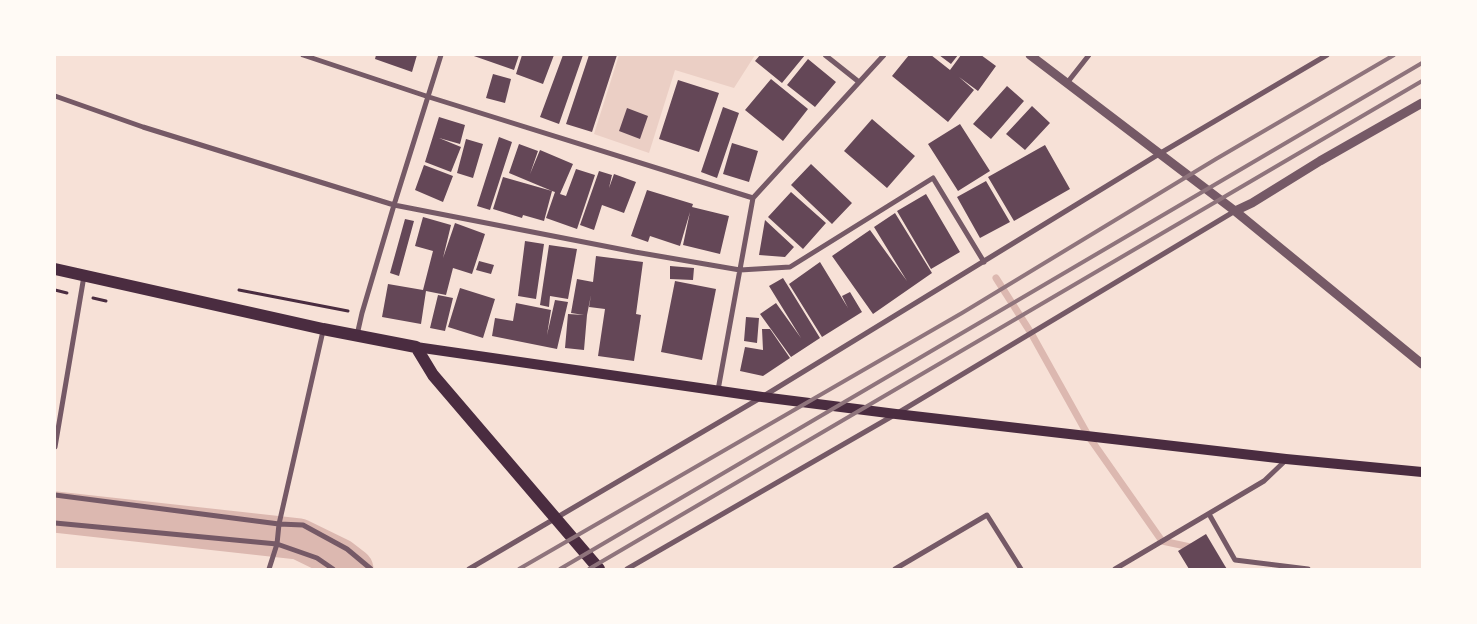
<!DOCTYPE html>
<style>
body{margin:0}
#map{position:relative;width:1477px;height:624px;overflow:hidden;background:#f7e1d7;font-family:Bitter,serif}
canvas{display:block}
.frame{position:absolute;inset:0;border:56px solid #fffaf5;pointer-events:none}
</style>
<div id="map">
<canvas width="1477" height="624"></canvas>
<div class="frame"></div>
</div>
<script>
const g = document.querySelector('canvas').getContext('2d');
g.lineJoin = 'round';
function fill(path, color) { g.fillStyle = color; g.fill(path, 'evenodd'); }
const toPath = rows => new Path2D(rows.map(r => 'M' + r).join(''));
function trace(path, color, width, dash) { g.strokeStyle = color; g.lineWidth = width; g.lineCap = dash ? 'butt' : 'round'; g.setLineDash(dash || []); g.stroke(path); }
fill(toPath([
 [619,55,755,55,734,88,675,70,649,153,594,134]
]), '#ebcfc5');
trace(toPath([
 [996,278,1031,333,1089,437,1162,541,1195,548]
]), '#dcb8b0', 7);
trace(toPath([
 [55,512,299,539,340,559,353,569]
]), '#dcb8b0', 41);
fill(toPath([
 [376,55,417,55,412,72,375,59],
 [471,55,519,55,514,70],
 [522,55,554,55,543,84,516,74],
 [563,55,583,55,559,124,540,117],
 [589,55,617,55,592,132,566,124],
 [760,55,805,55,782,83,755,61],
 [909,55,931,55,950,70,961,55,981,55,996,66,978,91,959,77,974,90,948,122,892,76],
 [939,55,958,55,951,64],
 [808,59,836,82,815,107,787,85],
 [493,74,511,79,505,103,486,98],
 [771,79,808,109,783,141,745,110],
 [678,80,719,93,699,152,659,139],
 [1007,86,1024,101,991,139,973,124],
 [1032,106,1050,123,1025,150,1006,134],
 [723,107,739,113,717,178,701,172],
 [627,108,648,116,640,139,619,131],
 [439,117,465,125,460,144,439,138,461,147,451,172,425,162],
 [872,119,915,156,887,188,844,151],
 [960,124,990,171,958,191,928,144],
 [499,137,512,142,490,210,477,206],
 [466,139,483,144,473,178,457,173],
 [732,143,758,151,749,182,723,174],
 [519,144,538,151,530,174,540,150,573,164,560,194,566,196,576,169,595,175,577,229,546,218,555,192,552,191,544,221,523,215,522,218,493,209,503,177,552,191,509,173],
 [1045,145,1070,189,1014,221,988,177],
 [811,164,852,203,832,224,791,185],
 [424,165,453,176,443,202,415,190],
 [599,171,612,175,609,188,614,174,636,182,624,213,602,205,594,230,580,225],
 [986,181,1010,222,980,238,957,197],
 [647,190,693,204,692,207,729,216,720,254,683,245,690,212,680,246,650,236,648,242,631,236],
 [791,192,826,223,803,249,768,217],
 [926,194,960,252,931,269,897,211],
 [895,213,932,273,873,314,832,256,870,230,907,281,874,227],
 [423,217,451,225,443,258,455,223,485,234,472,274,453,268,446,295,426,291,421,324,382,317,388,284,423,290,433,251,415,246],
 [405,219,414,221,399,276,390,273],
 [765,220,794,247,785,257,759,255],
 [525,241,544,244,536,299,518,296],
 [549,245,577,249,568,299,550,296,549,307,540,305],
 [596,256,643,262,636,314,641,315,634,361,598,356,605,309,589,307,591,295,587,315,584,350,565,348,568,314,584,315,571,313,577,279,593,282],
 [479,261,494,265,491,274,476,270],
 [820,262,848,308,842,296,850,292,862,312,822,337,789,284],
 [670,266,694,268,693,280,670,279],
 [783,278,820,338,791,357,760,314,776,303,801,338,769,286],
 [675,281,716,289,702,360,661,352],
 [460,288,495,299,483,338,448,327],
 [438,295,453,298,445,331,430,328],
 [555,300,568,302,557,349,492,336,495,318,513,321,516,303,551,310,547,335],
 [746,317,759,318,757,343,744,341],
 [762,329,770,329,790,358,763,376,740,371,745,347,763,350],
 [1206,534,1225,566,1227,569,1189,569,1178,551]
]), '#644757');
trace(toPath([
 [55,290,67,293],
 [239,290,348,311],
 [93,298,106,301]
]), '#4a2c40', 3);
trace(toPath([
 [303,55,429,97,753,198],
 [825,55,859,82],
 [1067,83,1089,55],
 [55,96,143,127,394,205,635,252,740,270,790,267,933,178,984,262],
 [357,335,362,313,394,205,441,55],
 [718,390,753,198,884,55],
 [55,447,84,276],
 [55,495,279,524,303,525,347,549,371,569],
 [1209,514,1235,560,1308,569],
 [55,523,277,544,317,558,333,569],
 [269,569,277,544,279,524,323,331],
 [469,569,762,397,1159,154,1327,55],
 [627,569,896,414,1235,211],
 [895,569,987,515,1021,569],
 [1115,569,1264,481,1286,460]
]), '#755966', 5);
trace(toPath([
 [1030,55,1235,211,1422,364],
 [1235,211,1252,203,1320,161,1422,103]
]), '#755966', 9);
trace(toPath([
 [416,347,762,397,896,414,1286,459,1422,472]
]), '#4a2c40', 10);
trace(toPath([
 [55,269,323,329,416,347,433,375,599,569]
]), '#4a2c40', 12);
trace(toPath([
 [519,569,962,313,1216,159,1394,55],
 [560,569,1422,63],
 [589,569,1422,81]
]), '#8f747c', 4);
</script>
